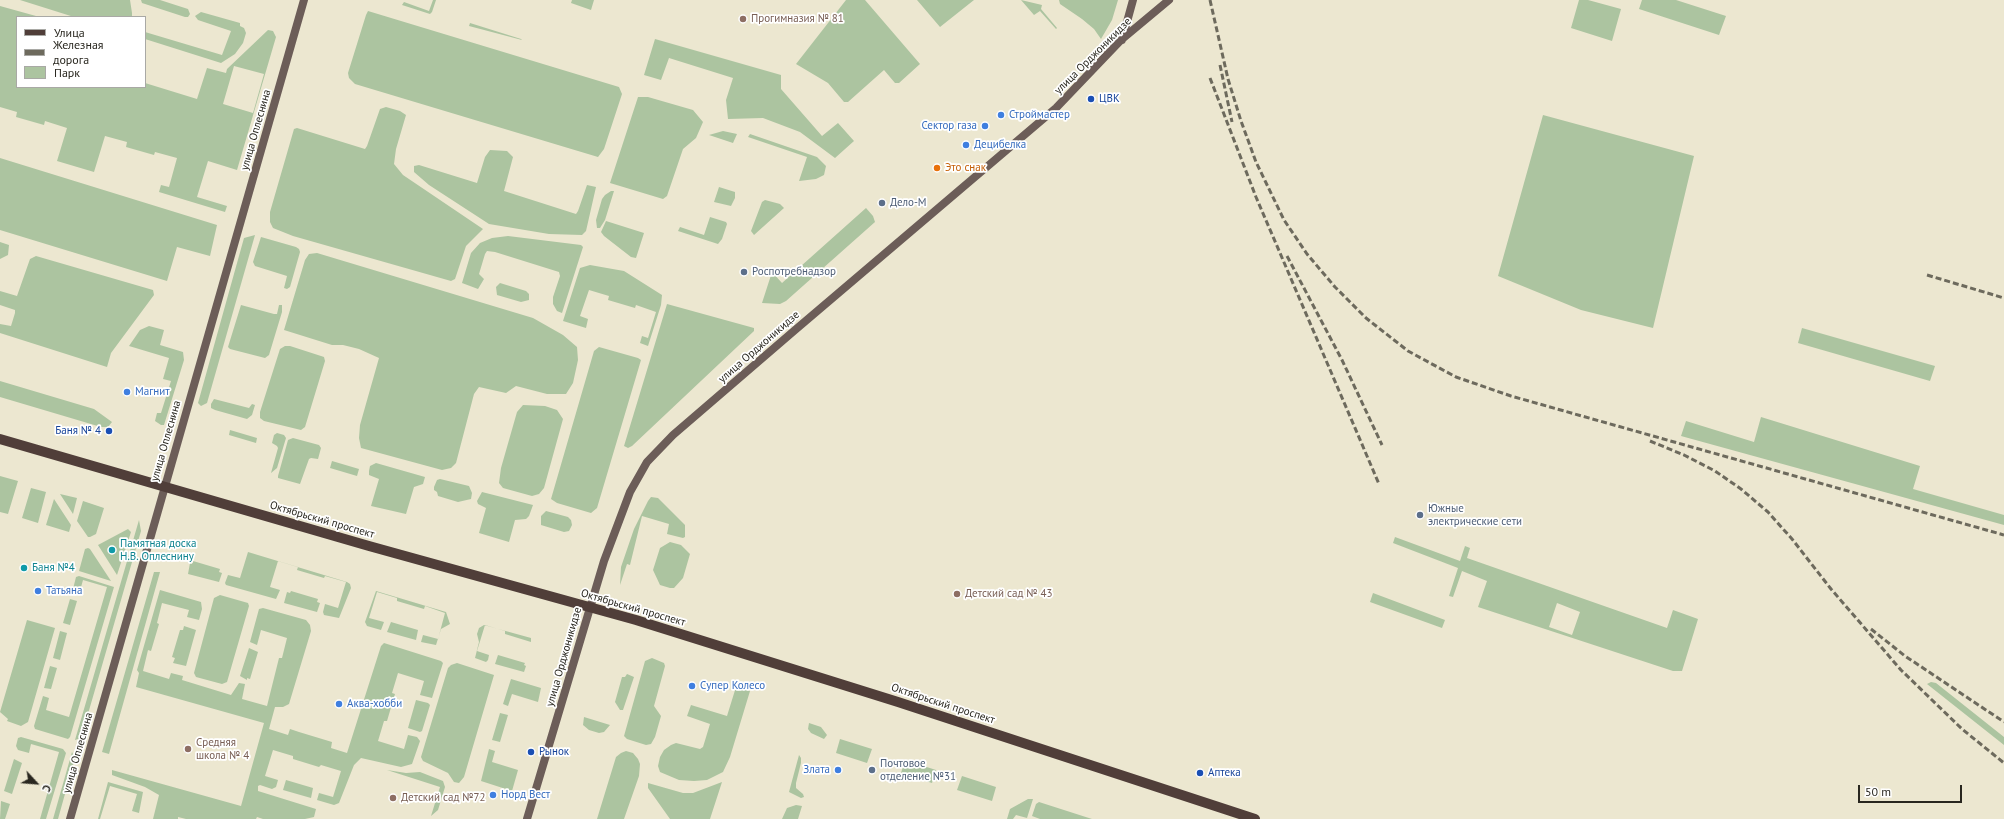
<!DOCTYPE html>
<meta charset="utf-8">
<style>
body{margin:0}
#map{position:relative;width:2004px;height:819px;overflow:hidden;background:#ece7d0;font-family:"PT Sans",sans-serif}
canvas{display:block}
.legend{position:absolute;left:16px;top:16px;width:130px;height:72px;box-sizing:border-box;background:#fff;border:1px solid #a9a9a5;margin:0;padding:5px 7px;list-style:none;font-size:12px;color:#29271f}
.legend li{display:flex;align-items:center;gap:8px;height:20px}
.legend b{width:20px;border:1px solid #a9a9a5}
.north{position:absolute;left:16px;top:763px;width:40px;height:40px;-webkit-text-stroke:3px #fff;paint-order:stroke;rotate:116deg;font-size:11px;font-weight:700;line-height:16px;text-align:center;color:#29271f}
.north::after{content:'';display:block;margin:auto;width:14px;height:18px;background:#29271f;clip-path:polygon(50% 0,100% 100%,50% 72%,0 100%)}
.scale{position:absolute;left:1858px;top:785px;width:104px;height:18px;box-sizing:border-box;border:2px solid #29271f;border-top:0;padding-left:5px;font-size:12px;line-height:14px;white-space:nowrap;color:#29271f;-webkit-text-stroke:3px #fff;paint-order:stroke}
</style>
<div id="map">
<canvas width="2004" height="819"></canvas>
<ul class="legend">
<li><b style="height:5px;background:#503e39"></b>Улица</li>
<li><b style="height:5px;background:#6d6a5d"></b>Железная дорога</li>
<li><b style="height:11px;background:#acc4a0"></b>Парк</li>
</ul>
<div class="north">С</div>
<div class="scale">50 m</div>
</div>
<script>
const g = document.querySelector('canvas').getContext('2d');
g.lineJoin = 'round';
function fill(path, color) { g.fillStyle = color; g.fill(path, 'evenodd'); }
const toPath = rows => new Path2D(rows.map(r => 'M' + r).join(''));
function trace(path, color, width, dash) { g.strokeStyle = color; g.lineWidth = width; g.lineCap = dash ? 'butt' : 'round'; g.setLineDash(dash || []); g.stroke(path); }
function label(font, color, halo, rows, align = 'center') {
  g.font = font + ' "PT Sans",sans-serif'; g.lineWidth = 3.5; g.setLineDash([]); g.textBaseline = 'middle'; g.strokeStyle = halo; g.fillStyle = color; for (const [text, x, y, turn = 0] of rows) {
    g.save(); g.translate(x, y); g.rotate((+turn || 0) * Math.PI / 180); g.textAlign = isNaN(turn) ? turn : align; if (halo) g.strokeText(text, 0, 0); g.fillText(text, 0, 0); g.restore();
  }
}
fill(toPath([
 [20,0,130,0,132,13,132,17,74,17],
 [141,0,160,0,188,9,190,14,188,17,185,17,142,3],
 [433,0,436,0,432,12,430,14,402,5,404,2,429,11],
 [572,0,594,0,591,10,571,3],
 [846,0,865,0,920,64,899,83,895,83,884,70,848,102,844,102,828,83,796,64],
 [917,0,974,0,940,27],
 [1021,0,1042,5,1041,9,1057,28,1056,29,1040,11,1034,15],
 [1059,0,1118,0,1112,20,1101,39,1094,29,1082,19,1060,4],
 [1579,0,1588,0,1621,9,1612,41,1571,28],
 [1642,0,1676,0,1726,16,1719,35,1639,9],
 [0,6,36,16,17,17,17,87,145,87,145,83,197,99,207,68,226,73,227,69,268,30,273,31,276,37,237,170,208,161,197,197,227,206,225,212,159,192,161,185,169,187,177,158,155,152,154,155,126,147,127,142,105,136,94,172,57,161,67,128,45,121,44,125,16,117,17,112,0,107],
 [234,66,264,74,253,113,223,104],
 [368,11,619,87,622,94,604,149,598,157,355,84,349,78,348,73,366,15],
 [201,12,240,23,240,26,244,28,246,33,243,43,235,54,221,63,145,39,145,32,222,55,231,31,198,20,195,16],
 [470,23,521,39,522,40,469,26],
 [655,39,781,75,781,89,822,136,838,123,854,141,835,158,800,132,763,118,728,119,726,100,733,78,669,58,661,80,644,75],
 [638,97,648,97,693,110,703,122,696,138,683,149,667,196,663,199,610,183],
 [386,107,400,111,406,115,396,149,394,164,403,175,483,229,466,246,455,279,451,281,293,236,273,228,270,222,270,212,294,129,297,128,365,149,367,146,380,109],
 [1543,115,1694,156,1653,328,1581,310,1498,276],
 [723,131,737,134,733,143,709,135],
 [750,134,817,157,826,166,824,175,816,179,799,181,807,157,748,137],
 [490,150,507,151,513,157,504,191,576,214,578,211,587,185,596,187,586,231,582,235,549,234,489,224,429,185,414,172,414,166,419,165,477,183,485,157],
 [0,158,217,225,210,256,177,247,167,281,0,230],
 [719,187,735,192,735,198,731,206,714,202],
 [611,191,614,191,605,220,600,228,597,228,596,220,602,199,605,195],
 [765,200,780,204,784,208,754,235,751,231,762,202],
 [866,208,873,216,875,222,786,301,780,304,762,303,772,272,782,283],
 [710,217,726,222,727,224,722,239,718,244,678,231,680,227,704,235],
 [606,221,644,233,636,258,631,257,604,236,601,232],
 [255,235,207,403,201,406,198,403,244,238],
 [508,236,581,245,583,247,562,313,557,311,553,304,553,297,560,276,559,272,495,252,487,251,485,254,479,274,484,279,478,289,462,283,471,253,480,243,492,238],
 [261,237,296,247,299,249,300,252,290,287,287,289,284,288,287,276,255,266,253,262],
 [0,242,9,245,8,255,0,259],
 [317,253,533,318,563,335,577,347,578,360,573,383,566,394,547,394,516,386,506,393,479,387,474,394,456,463,451,468,442,470,361,448,359,438,360,425,379,358,359,349,343,345,332,345,284,330,305,260,309,254],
 [36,256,153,290,154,295,151,299,111,353,107,367,0,333,0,324,11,326,15,313,15,310,0,305,0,291,17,296,30,259],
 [590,265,624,271,662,295,661,305,648,346,640,343,642,336,648,338,656,312,636,305,635,308,608,300,609,296,589,290,580,316,588,319,586,328,563,321,580,268],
 [500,283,526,291,529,294,529,300,521,302,497,295,496,287],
 [667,304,754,328,754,331,632,446,628,448,624,446],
 [241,305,274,314,277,314,279,305,282,305,282,312,269,355,265,358,230,349,228,347],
 [149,326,164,330,160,345,183,352,184,360,164,425,161,425,155,421,157,413,161,413,171,381,163,379,169,358,129,346,140,330],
 [1802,328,1935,366,1930,381,1798,343],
 [285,346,290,346,321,356,324,357,325,361,305,427,301,430,264,421,260,418,260,412,280,349],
 [599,347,638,358,641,360,597,508,591,513,557,503,551,499,594,351],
 [0,381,94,409,112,422,108,427,101,427,0,397],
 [214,399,249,408,252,404,255,405,252,415,247,419,215,410,211,408,211,404],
 [523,405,545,406,557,410,563,419,544,488,539,494,532,496,503,488,499,483,501,468,517,412],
 [1761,417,1920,466,1913,489,2004,515,2004,525,1681,436,1686,421,1754,442],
 [230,430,257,438,256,443,229,435],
 [277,433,284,435,286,438,277,468,271,473,278,448,277,446,272,443,274,435],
 [293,438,319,445,321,448,318,459,311,458,309,459,300,484,278,478,278,476,288,440],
 [332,461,359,469,357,476,330,468],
 [376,463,425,477,423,484,414,487,406,514,371,506,379,479,369,475,369,471,370,466],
 [0,476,18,481,8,514,0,512],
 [440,479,469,486,472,493,471,499,458,502,438,496,437,492,434,490,434,487,437,480],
 [31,488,46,492,38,523,22,518],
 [482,492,533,505,529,516,526,519,515,520,509,542,479,533,486,508,478,504,477,501],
 [60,494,77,498,73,514],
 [651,497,658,498,685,525,685,537,683,538,667,534,669,524,642,516,630,565,627,564,620,585,621,567,634,529,648,501],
 [54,499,71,525,69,532,46,525],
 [83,501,104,508,96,534,90,537,88,537,77,521],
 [546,511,568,517,571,520,572,525,569,531,564,532,541,525,541,516],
 [139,520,141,531,81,738,75,740],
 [128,529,131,532,117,575,98,545],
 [1395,537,1460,561,1465,546,1470,548,1467,558,1667,628,1673,610,1698,619,1682,671,1673,671,1478,607,1487,581,1462,571,1453,597,1449,596,1458,568,1393,543],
 [1557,603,1580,612,1572,635,1549,627],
 [670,542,681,545,690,554,683,578,674,588,670,588,660,585,653,570,660,548],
 [88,548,90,549,111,581,79,571,85,549],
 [248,552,347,582,350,584,351,588,339,618,324,615,323,612,325,604,338,608,346,582,325,576,324,578,297,570,298,567,278,561,270,587,280,590,276,599,226,585,225,583,228,575,240,578],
 [193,561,220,569,219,572,222,573,219,582,188,574,190,563,192,564],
 [154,572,160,572,109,754,102,752],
 [79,576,114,587,70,737,68,739,35,729,34,726,43,696,49,698,46,710,69,717,107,587,83,580,80,591,73,589,76,577],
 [160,590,201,602,202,609,199,620,187,617,189,610,162,603,157,623,159,624,151,651,148,650,143,671,169,679,171,673,183,676,182,680,231,695,239,683,245,684,242,699,267,706,279,658,282,658,287,638,261,630,257,645,250,642,259,609,263,608,306,620,310,625,311,631,289,704,283,707,275,707,269,729,288,735,290,729,299,732,332,742,331,748,347,753,381,646,384,643,441,661,443,663,432,698,420,695,424,681,398,673,392,693,395,694,387,721,384,721,378,741,404,749,408,735,417,737,420,741,412,764,401,767,361,758,354,765,339,803,334,805,317,800,319,793,333,797,341,771,321,765,319,767,293,759,293,756,273,750,265,776,278,780,276,787,272,789,260,785,258,786,258,791,316,809,314,817,305,819,263,819,257,817,256,819,186,819,178,817,178,819,153,819,159,795,145,787,112,775,112,770,241,806,264,723,136,687,139,673,137,670],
 [291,591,318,599,317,602,320,603,317,612,284,603,287,592,290,593],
 [376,591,446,612,450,624,441,629,436,645,421,642,423,635,438,639,445,613,425,606,424,609,397,601,397,598,377,592,369,618,384,622,381,630,367,626,365,622],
 [1373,593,1445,620,1442,628,1370,602],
 [220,595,248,603,249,606,227,682,222,684,196,677,194,673,214,598],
 [70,599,77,601,70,625,63,623],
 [27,620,55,628,28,722,21,726,7,721,8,719,0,712],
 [391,622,418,630,416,640,387,632],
 [484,625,531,638,531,642,505,634,505,631,485,625,477,651,489,655,488,660,486,662,475,658,479,642,477,634,479,628],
 [184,626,196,630,186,666,173,663,175,658,172,657,180,630,183,630],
 [60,631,67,633,60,660,53,658],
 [249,648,258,652,250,679,247,678,247,680,240,676],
 [498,655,525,663,524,665,526,666,524,672,495,664],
 [652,658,664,663,665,666,654,706,661,716,655,737,651,744,646,745,627,739,624,736,645,661],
 [457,663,494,675,464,777,459,783,454,782,448,773,423,761,421,757,448,668,451,665],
 [50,666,57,668,51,689,44,688],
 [627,674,634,677,623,710,620,710,615,702,622,677,625,677],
 [511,679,541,688,538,702,512,694,508,706,503,704],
 [1931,682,1936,683,2004,737,2004,745,1927,684],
 [736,687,750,691,730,757,723,772,707,780,694,781,679,780,660,772,658,766,660,757,664,750,671,745,676,743,700,749,703,747,710,724,687,716,691,705,727,716],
 [416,700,428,703,430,705,422,731,420,732,408,728],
 [500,713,508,715,500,742,492,740],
 [584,717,610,725,604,732,599,733,589,730,583,725],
 [809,723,821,727,827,735,824,739,811,733,808,729],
 [21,737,63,749,66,753,46,819,40,819,59,752,31,744,29,753,18,750,16,746,18,738],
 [840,739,872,749,867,763,836,753],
 [489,749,495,751,492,762,518,770,512,791,481,781],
 [626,751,633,753,638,759,640,764,639,776,624,819,597,819,616,757,621,753],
 [72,752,75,758,58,819,53,819],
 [799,755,801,758,801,763,796,783,796,788,803,794,804,797,801,798,789,792],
 [14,759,22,763,12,794,4,791],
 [905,760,936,770,932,783,901,773],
 [387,770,406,773,420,772,443,781,445,787,438,810,431,816,440,787],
 [962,776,996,787,992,801,957,790],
 [286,780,313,788,311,798,283,790],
 [108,782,143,792,139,813,132,811,137,794,110,786,100,819,98,819],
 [722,782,710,819,670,819,648,788,648,783,683,793,693,793],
 [1028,799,1033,799,1027,818,1016,815,1013,819,1007,819,1010,809],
 [1,801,10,804,5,819,0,819],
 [1039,802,1092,819,1040,819,1032,816,1036,804],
 [796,805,802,806,798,819,782,819,787,808]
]), '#acc4a0');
trace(toPath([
 [1122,40,1133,0],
 [70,819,304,0],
 [527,819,604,561,630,492,647,462,673,435,795,330,1056,108,1121,40,1169,0]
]), '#6c5d58', 8);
trace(toPath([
 [0,439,369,546,636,620,898,702,1255,819]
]), '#503e39', 10);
trace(toPath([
 [1210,0,1228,79,1241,121,1256,162,1284,220,1307,254,1335,287,1366,318,1408,351,1456,377,1511,396,2004,535],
 [1220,65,1232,122],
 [1210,78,1256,197,1379,484],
 [1287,256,1342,360,1382,445],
 [1927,275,2004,298],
 [1650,441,1684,455,1715,471,1741,489,1768,512,1792,539,1831,589,1901,670,1962,729,2004,763],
 [1871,629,1905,656,2004,722]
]), '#6d6a5d', 3, [6, 3]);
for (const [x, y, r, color] of [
 [743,19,4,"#8d6e63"],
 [1091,99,4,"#1a4fb4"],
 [1001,115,4,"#3f7fe0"],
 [985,126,4,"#3f7fe0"],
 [966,145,4,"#3f7fe0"],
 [937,168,4,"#e8710a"],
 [882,203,4,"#5c6f8a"],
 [744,272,4,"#5c6f8a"],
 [127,392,4,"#3f7fe0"],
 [109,431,4,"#1a4fb4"],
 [1420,515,4,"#5c6f8a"],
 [112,550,4,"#0f9aa8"],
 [24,568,4,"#0f9aa8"],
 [38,591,4,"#3f7fe0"],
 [957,594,4,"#8d6e63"],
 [692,686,4,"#3f7fe0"],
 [339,704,4,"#3f7fe0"],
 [188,749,4,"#8d6e63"],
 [531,752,4,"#1a4fb4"],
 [838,770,4,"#3f7fe0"],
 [872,770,4,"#5c6f8a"],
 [1200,773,4,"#1a4fb4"],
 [493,795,4,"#3f7fe0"],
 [393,798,4,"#8d6e63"]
]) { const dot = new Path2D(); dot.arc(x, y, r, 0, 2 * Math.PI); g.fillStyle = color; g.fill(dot); trace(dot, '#fff', 1.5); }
label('11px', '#785e54', '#fff', [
 ["Прогимназия № 81",751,19],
 ["Детский сад № 43",965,594],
 ["Средняя",196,743],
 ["школа № 4",196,756],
 ["Детский сад №72",401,798]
], 'left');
label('11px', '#29271f', '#fff', [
 ["улица Орджоникидзе",1093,56,-45],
 ["улица Оплеснина",256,130,-74],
 ["улица Орджоникидзе",759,347,-41],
 ["улица Оплеснина",166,441,-74],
 ["Октябрьский проспект",322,520,16],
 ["Октябрьский проспект",633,608,16],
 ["улица Орджоникидзе",564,657,-74],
 ["Октябрьский проспект",943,704,18],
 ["улица Оплеснина",78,753,-74]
]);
label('11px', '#164399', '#fff', [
 ["ЦВК",1099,99],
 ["Баня № 4",101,431,"right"],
 ["Рынок",539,752],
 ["Аптека",1208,773]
], 'left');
label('11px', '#366cbe', '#fff', [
 ["Строймастер",1009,115],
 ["Сектор газа",977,126,"right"],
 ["Децибелка",974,145],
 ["Магнит",135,392],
 ["Татьяна",46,591],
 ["Супер Колесо",700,686],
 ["Аква-хобби",347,704],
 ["Злата",830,770,"right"],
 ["Норд Вест",501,795]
], 'left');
label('11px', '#c56008', '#fff', [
 ["Это снак",945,168]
], 'left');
label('11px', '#4e5e75', '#fff', [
 ["Дело-М",890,203],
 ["Роспотребнадзор",752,272],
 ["Южные",1428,509],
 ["электрические сети",1428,522],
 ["Почтовое",880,764],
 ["отделение №31",880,777]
], 'left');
label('11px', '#0d838f', '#fff', [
 ["Памятная доска",120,544],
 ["Н.В. Оплеснину",120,557],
 ["Баня №4",32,568]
], 'left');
</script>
